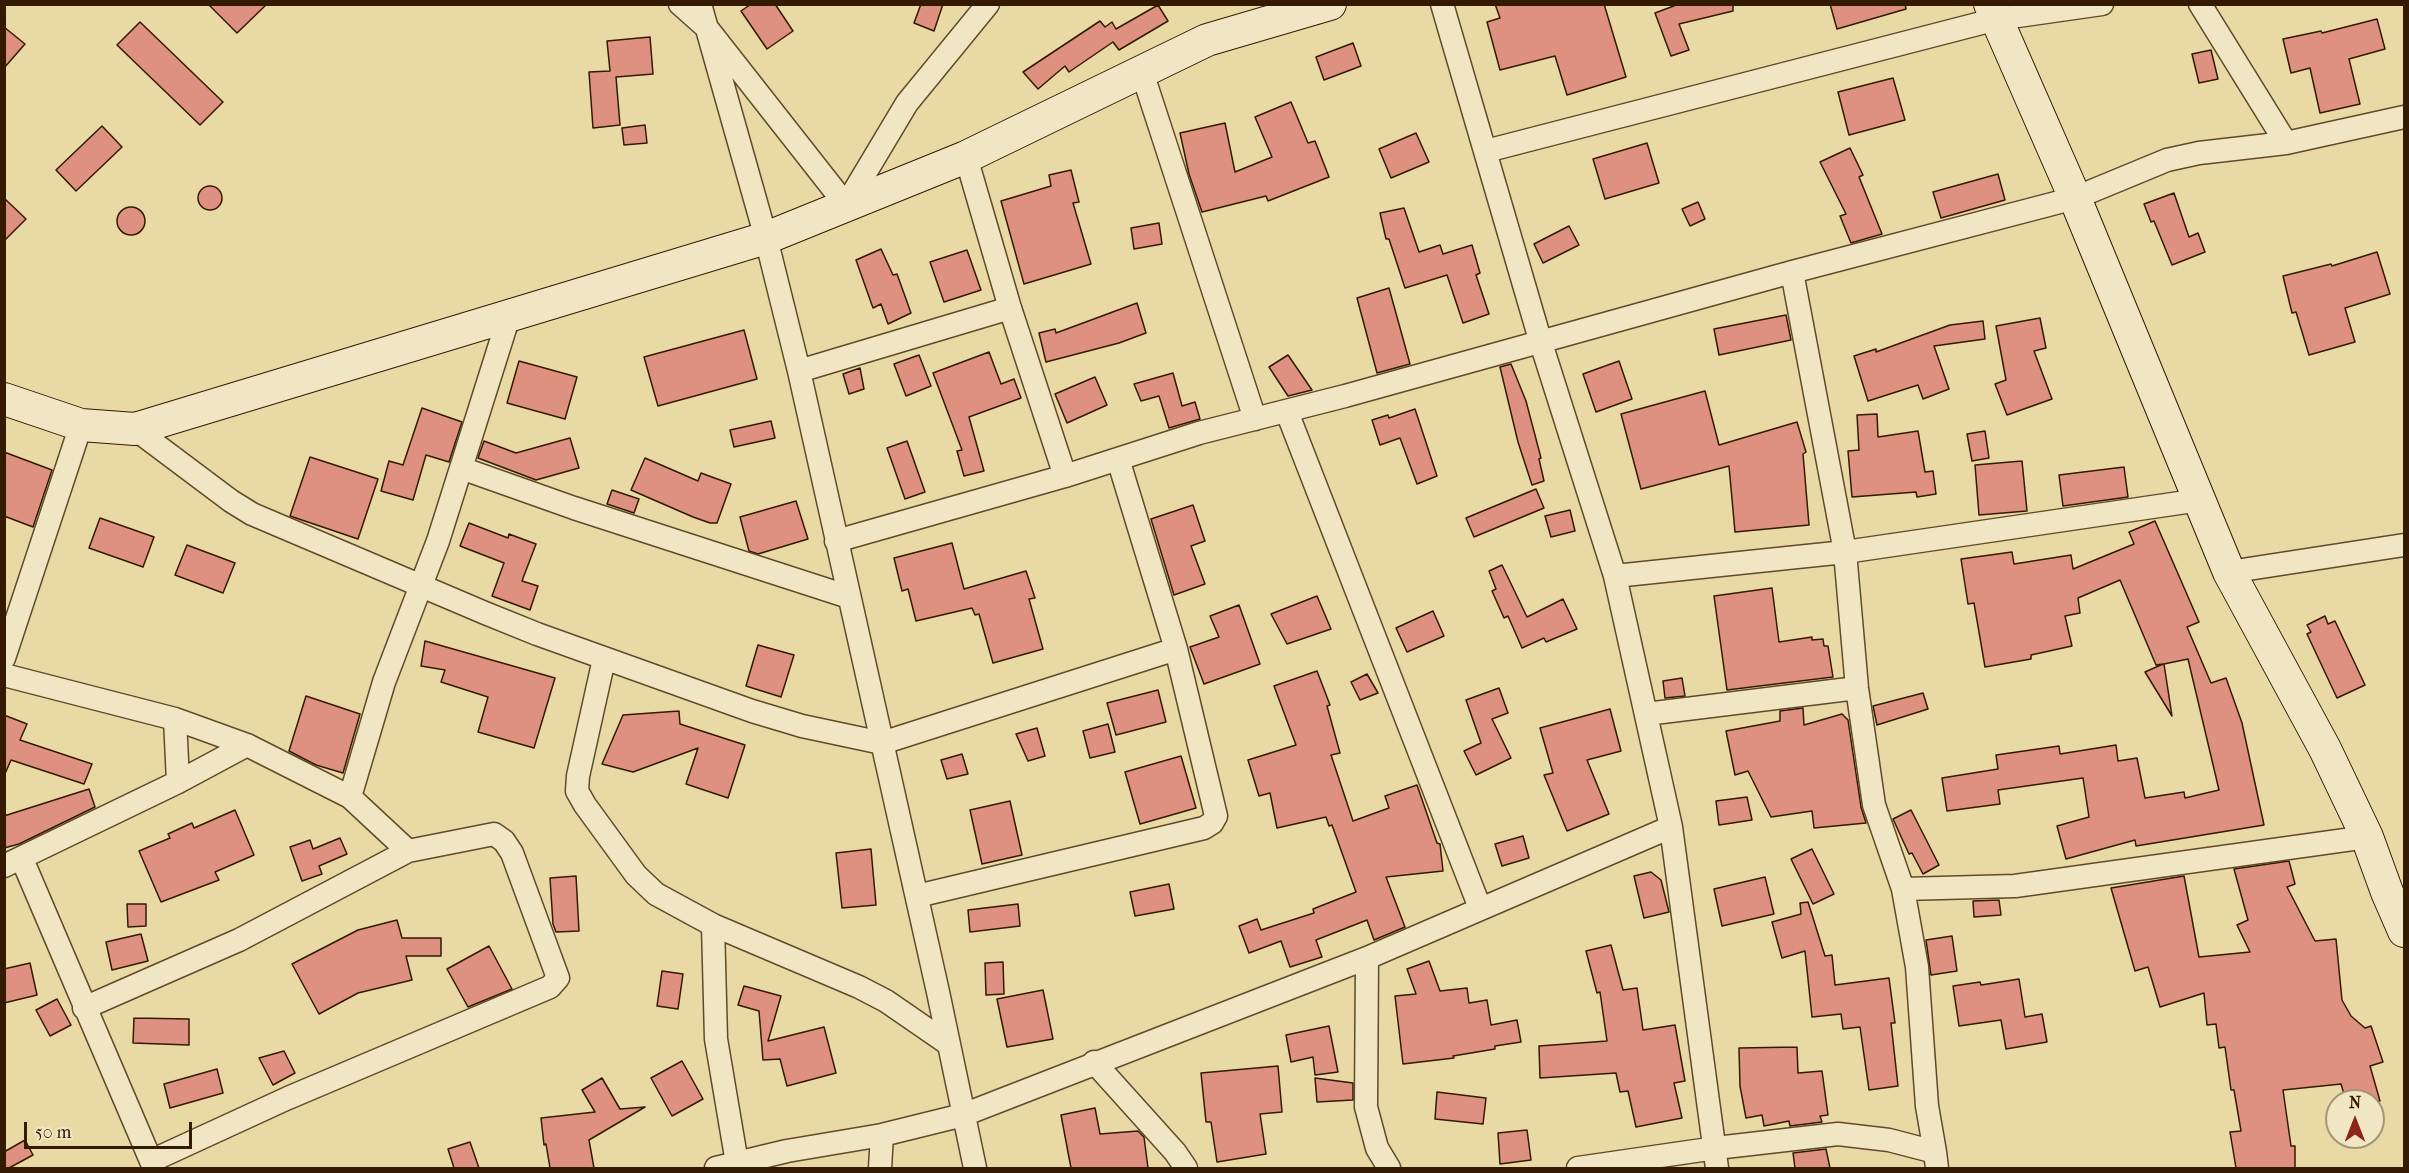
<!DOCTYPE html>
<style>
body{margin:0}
#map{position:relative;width:2409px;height:1173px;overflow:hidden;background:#e9d9a5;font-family:"IM FELL French Canon",serif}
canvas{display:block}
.frame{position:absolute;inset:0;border:6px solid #331a00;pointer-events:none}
.north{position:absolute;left:2325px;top:1089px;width:60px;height:60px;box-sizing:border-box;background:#f1e6c4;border:2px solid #a59476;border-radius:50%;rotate:0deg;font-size:16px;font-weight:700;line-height:24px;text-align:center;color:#331a00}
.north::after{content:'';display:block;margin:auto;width:21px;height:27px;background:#8f2418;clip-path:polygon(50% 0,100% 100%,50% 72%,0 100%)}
.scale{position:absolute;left:24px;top:1122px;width:168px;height:27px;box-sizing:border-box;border:3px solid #331a00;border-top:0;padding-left:8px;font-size:18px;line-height:21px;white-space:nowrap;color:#331a00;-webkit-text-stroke:4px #f1e6c4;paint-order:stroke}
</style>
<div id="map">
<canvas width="2409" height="1173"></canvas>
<div class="frame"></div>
<div class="north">N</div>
<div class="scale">50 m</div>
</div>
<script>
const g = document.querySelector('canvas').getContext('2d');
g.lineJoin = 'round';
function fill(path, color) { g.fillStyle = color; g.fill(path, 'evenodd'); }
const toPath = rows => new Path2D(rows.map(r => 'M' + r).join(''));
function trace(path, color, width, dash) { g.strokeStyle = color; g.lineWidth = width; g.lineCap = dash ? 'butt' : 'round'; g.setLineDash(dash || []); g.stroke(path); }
const building = toPath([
 [208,4,267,4,237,33,208,4],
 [751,4,775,4,793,31,767,49,741,11,751,4],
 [921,4,943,4,934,31,914,23,921,4],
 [1495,4,1604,4,1626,77,1567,95,1555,56,1500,70,1487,22,1500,18,1495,4],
 [1679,4,1733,4,1733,11,1679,24,1689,50,1671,56,1655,13,1679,4],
 [1830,4,1905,4,1906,9,1837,29,1830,4],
 [1158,5,1168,21,1119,50,1113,42,1069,72,1065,66,1038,89,1023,72,1100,21,1105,27,1112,22,1116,29,1158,5],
 [2377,19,2385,49,2349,59,2360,104,2320,113,2310,68,2291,73,2283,39,2321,31,2322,33,2377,19],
 [140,22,223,102,200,125,117,45,140,22],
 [4,27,25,44,4,68,4,27],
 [650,37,653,74,616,77,620,125,593,128,589,72,610,71,607,41,650,37],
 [1353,43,1361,66,1324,80,1316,57,1353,43],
 [2211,50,2218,79,2199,83,2192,54,2211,50],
 [1893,78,1905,120,1849,135,1838,92,1893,78],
 [1291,102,1308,143,1315,141,1329,177,1268,201,1266,196,1202,212,1189,174,1180,133,1225,123,1235,172,1272,157,1255,117,1291,102],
 [645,125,647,143,624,145,622,128,645,125],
 [102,126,122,147,76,191,56,170,102,126],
 [1416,133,1429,162,1391,178,1379,149,1416,133],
 [1647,143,1659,183,1605,199,1593,159,1647,143],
 [1850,148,1863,175,1859,177,1882,234,1851,243,1840,216,1846,214,1820,162,1850,148],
 [1071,170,1079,202,1073,203,1091,264,1024,284,1001,201,1051,186,1049,175,1071,170],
 [1998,174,2005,200,1941,218,1933,192,1998,174],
 '198 198a12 12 0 1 1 24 0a12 12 0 1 1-24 0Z',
 [2174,193,2189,237,2198,233,2205,252,2172,265,2154,221,2151,222,2144,204,2174,193],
 [4,198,26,219,4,241,4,198],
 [1698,202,1705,219,1690,226,1682,209,1698,202],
 '117 221a14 14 0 1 1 28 0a14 14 0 1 1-28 0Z',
 [1404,208,1419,252,1440,245,1443,254,1472,245,1480,273,1476,275,1489,314,1463,323,1447,275,1405,288,1389,239,1386,239,1380,213,1404,208],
 [1159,223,1162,244,1134,249,1131,228,1159,223],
 [1569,226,1579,245,1543,263,1534,244,1569,226],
 [881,249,893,275,897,274,911,313,888,324,881,304,873,308,856,260,881,249],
 [967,250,981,290,944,302,930,262,967,250],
 [2377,252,2390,294,2345,308,2355,342,2309,355,2296,312,2292,313,2283,276,2331,264,2332,266,2377,252],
 [1389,288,1410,364,1377,373,1357,298,1389,288],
 [1137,303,1146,333,1119,343,1046,362,1039,333,1055,329,1056,333,1137,303],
 [1786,315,1791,340,1719,355,1714,329,1786,315],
 [2040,318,2046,348,2034,351,2052,399,2007,415,1995,384,2006,380,1996,326,2040,318],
 [1983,321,1985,339,1934,346,1949,389,1923,399,1918,385,1868,401,1854,356,1876,349,1876,352,1950,325,1983,321],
 [744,330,757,379,658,406,644,357,744,330],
 [989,352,1001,384,1014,379,1021,398,969,417,984,471,964,476,957,451,962,450,933,373,989,352],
 [919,355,931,386,906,396,894,364,919,355],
 [1288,355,1312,390,1288,396,1269,367,1288,355],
 [519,361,577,377,565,419,507,403,519,361],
 [1619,361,1632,399,1596,412,1583,374,1619,361],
 [1511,364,1526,401,1541,458,1539,459,1544,481,1532,485,1518,442,1500,367,1511,364],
 [860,368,864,389,849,394,843,374,860,368],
 [1173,373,1182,406,1195,402,1200,419,1169,428,1159,396,1141,401,1134,384,1173,373],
 [1095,377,1107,405,1067,423,1055,394,1095,377],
 [1705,391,1719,445,1797,422,1806,452,1803,454,1809,525,1735,532,1729,466,1641,489,1621,414,1705,391],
 [422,408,462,422,449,462,426,455,413,500,381,491,389,461,403,465,422,408],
 [1415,409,1437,476,1417,484,1400,438,1380,445,1372,420,1388,415,1389,418,1415,409],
 [1877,414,1878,437,1918,431,1925,472,1933,471,1936,494,1917,497,1916,492,1852,497,1848,451,1859,450,1857,415,1877,414],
 [771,421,775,438,734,447,730,430,771,421],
 [1985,431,1989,458,1972,461,1967,434,1985,431],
 [570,438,579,468,536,480,478,458,484,441,516,453,570,438],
 [907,441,925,492,905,499,887,448,907,441],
 [4,452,52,470,33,527,4,516,4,452],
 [310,457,378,479,358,539,290,516,310,457],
 [645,458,698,481,701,473,731,484,717,523,710,523,693,517,631,490,645,458],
 [2022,461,2027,511,1979,515,1975,465,2022,461],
 [2124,467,2128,497,2063,506,2059,475,2124,467],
 [1536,489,1544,508,1474,537,1466,518,1536,489],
 [612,490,639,499,634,513,607,504,612,490],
 [796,501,808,539,758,554,749,551,740,517,796,501],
 [1193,505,1205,541,1191,546,1205,584,1174,595,1151,519,1193,505],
 [1570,510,1575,531,1551,537,1545,516,1570,510],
 [100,518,154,537,143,567,89,548,100,518],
 [2155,521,2199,622,2187,627,2211,683,2226,678,2242,723,2264,825,2136,846,2135,840,2066,859,2057,826,2089,817,2083,778,1998,790,2000,804,1947,811,1942,778,1998,769,1996,755,2059,746,2060,754,2116,745,2118,761,2137,758,2145,798,2184,792,2185,798,2219,790,2188,659,2164,664,2172,716,2145,672,2163,664,2156,665,2120,580,2078,598,2080,613,2065,616,2072,646,2031,655,2031,659,1985,667,1974,603,1968,604,1961,559,2012,552,2014,564,2071,555,2073,569,2134,544,2129,532,2155,521],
 [469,523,508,538,509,534,536,544,522,581,538,586,530,610,492,596,504,563,460,546,469,523],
 [952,543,964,589,1026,571,1035,598,1029,599,1043,649,993,663,979,614,975,615,972,608,916,621,908,589,902,591,894,558,952,543],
 [187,545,235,563,223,593,175,575,187,545],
 [1502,565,1527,617,1563,599,1577,629,1546,642,1544,638,1522,648,1508,616,1504,618,1492,591,1496,589,1489,571,1502,565],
 [1772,588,1779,642,1812,637,1812,640,1823,639,1824,646,1828,646,1833,677,1727,690,1714,596,1772,588],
 [1317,596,1331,629,1287,644,1271,614,1317,596],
 [1239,605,1260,664,1204,684,1190,647,1219,637,1210,616,1239,605],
 [1433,611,1444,636,1407,652,1396,628,1433,611],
 [2325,616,2328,624,2335,621,2365,685,2337,698,2307,634,2311,632,2307,625,2325,616],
 [425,641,555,678,534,748,478,732,488,697,441,682,445,670,421,666,425,641],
 [758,645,794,655,781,697,746,686,758,645],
 [1317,671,1330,705,1327,706,1340,753,1331,755,1353,821,1389,808,1385,796,1417,785,1437,843,1440,844,1443,871,1386,877,1405,927,1374,940,1367,920,1316,940,1322,957,1290,967,1281,941,1249,953,1239,926,1257,919,1261,930,1314,913,1313,909,1356,892,1332,825,1329,826,1326,817,1277,828,1270,793,1259,796,1248,760,1296,745,1274,686,1317,671],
 [1367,674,1378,693,1360,700,1351,682,1367,674],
 [1682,678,1685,696,1665,698,1663,681,1682,678],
 [1499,688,1508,713,1492,719,1511,758,1476,775,1464,751,1481,743,1466,700,1499,688],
 [1158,690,1166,722,1116,735,1107,703,1158,690],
 [1923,693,1928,709,1877,725,1873,706,1923,693],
 [306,696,360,714,343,773,316,765,289,751,306,696],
 [1803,708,1804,725,1842,714,1848,720,1861,807,1866,823,1814,828,1812,811,1771,817,1748,771,1735,775,1726,731,1780,721,1780,711,1803,708],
 [1610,709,1621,751,1587,760,1609,814,1567,831,1544,775,1553,773,1540,728,1610,709],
 [679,711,680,724,745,745,728,798,686,784,698,748,633,772,602,764,623,715,679,711],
 [4,715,27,724,20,740,92,764,84,784,11,760,4,776,4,715],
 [1108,724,1115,752,1090,758,1083,731,1108,724],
 [1037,728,1045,756,1028,761,1016,734,1037,728],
 [962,754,968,774,947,779,941,760,962,754],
 [1181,756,1196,808,1140,824,1125,772,1181,756],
 [89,789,95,807,19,844,4,848,4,816,89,789],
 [1747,797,1752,820,1719,825,1716,801,1747,797],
 [1010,801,1022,855,982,864,970,810,1010,801],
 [235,810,254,855,215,872,219,880,161,902,139,851,170,838,168,834,192,823,194,828,235,810],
 [1911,810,1939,865,1923,874,1912,853,1909,854,1893,819,1911,810],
 [1523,836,1529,858,1502,866,1495,844,1523,836],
 [340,838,347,854,319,866,322,874,302,881,290,847,310,840,313,849,340,838],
 [871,849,876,905,842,908,836,853,871,849],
 [1812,849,1834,894,1813,904,1791,859,1812,849],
 [2289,861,2295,884,2287,887,2315,941,2336,939,2342,1000,2351,1016,2365,1028,2371,1026,2383,1062,2370,1066,2380,1101,2346,1101,2341,1084,2283,1090,2291,1146,2295,1146,2295,1168,2236,1168,2230,1132,2241,1131,2234,1090,2231,1090,2225,1047,2219,1048,2216,1024,2207,1025,2204,993,2160,1007,2148,967,2135,971,2111,888,2184,876,2199,957,2250,952,2237,925,2248,920,2234,869,2289,861],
 [1651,872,1661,880,1669,912,1644,918,1634,876,1651,872],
 [576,876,579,931,556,932,553,924,550,878,576,876],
 [1765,877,1774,914,1722,926,1714,889,1765,877],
 [1169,884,1174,909,1135,916,1130,892,1169,884],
 [1999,900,2001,915,1974,917,1973,901,1999,900],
 [1808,902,1825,956,1832,955,1835,985,1889,978,1895,1023,1891,1023,1898,1086,1869,1090,1860,1027,1843,1029,1841,1014,1812,1017,1805,951,1782,958,1772,922,1801,914,1800,903,1808,902],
 [127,904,146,904,146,926,128,927,127,904],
 [1018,904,1020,926,970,932,968,910,1018,904],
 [397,920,402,938,441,938,441,956,406,956,412,980,358,993,319,1014,292,964,358,930,397,920],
 [141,934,148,961,112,970,106,942,141,934],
 [1952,936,1957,971,1931,975,1926,940,1952,936],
 [1611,945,1623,990,1637,988,1643,1030,1675,1025,1685,1081,1674,1083,1682,1118,1636,1127,1628,1091,1620,1092,1616,1073,1540,1078,1539,1046,1607,1041,1600,992,1597,993,1586,951,1611,945],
 [489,946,512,989,468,1007,447,969,489,946],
 [1429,961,1440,991,1467,988,1469,1003,1487,1000,1491,1025,1517,1020,1521,1042,1495,1046,1495,1049,1453,1056,1454,1058,1403,1064,1395,996,1416,994,1407,969,1429,961],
 [1003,962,1004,994,986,995,985,963,1003,962],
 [30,963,37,995,4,1003,4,969,30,963],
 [662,971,683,974,678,1009,657,1006,662,971],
 [2019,979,2025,1017,2042,1014,2047,1042,2006,1049,2001,1020,1959,1026,1953,986,1980,982,1981,985,2019,979],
 [744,986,781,996,768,1041,824,1027,836,1073,787,1086,780,1059,763,1060,759,1011,738,1005,744,986],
 [1043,990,1053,1039,1007,1047,997,999,1043,990],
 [57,999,71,1025,50,1036,36,1010,57,999],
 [134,1018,189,1019,189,1045,133,1043,134,1018],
 [1329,1026,1338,1072,1315,1075,1313,1057,1291,1062,1286,1035,1329,1026],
 [1797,1047,1798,1073,1822,1071,1828,1115,1820,1116,1822,1122,1790,1126,1789,1121,1764,1126,1762,1115,1746,1118,1740,1086,1739,1048,1797,1047],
 [284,1051,295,1073,273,1085,259,1058,284,1051],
 [682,1061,703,1099,672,1116,651,1078,682,1061],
 [1278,1066,1282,1112,1260,1114,1266,1154,1217,1162,1211,1122,1206,1122,1201,1073,1278,1066],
 [217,1069,223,1093,170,1108,164,1084,217,1069],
 [602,1078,620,1109,645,1107,589,1140,594,1168,550,1168,546,1144,544,1145,541,1118,595,1112,582,1090,602,1078],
 [1315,1078,1353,1083,1353,1100,1317,1102,1315,1078],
 [1437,1092,1486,1098,1483,1124,1435,1119,1437,1092],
 [1095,1108,1100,1134,1138,1131,1144,1137,1148,1168,1071,1168,1061,1115,1095,1108],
 [1527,1130,1531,1160,1500,1164,1498,1133,1527,1130],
 [25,1140,33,1155,9,1168,4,1168,4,1152,25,1140],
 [470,1142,479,1168,454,1168,448,1149,470,1142],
 [1826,1149,1830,1168,1795,1168,1793,1153,1826,1149]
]);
fill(building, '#df9181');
trace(building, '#331a00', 1.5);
const street = toPath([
 [680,4,707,28,846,205,907,103,988,4],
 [700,4,766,238,799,371,938,992,975,1168],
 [1442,4,1541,343,1615,576,1671,827,1717,1168],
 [2200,4,2286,143],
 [1142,72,1255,419],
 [1486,151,1997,19,2102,4],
 [966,157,1010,308,1065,476],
 [1792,272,1845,552,1857,688,1874,805,1903,889],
 [799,371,1010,308],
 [1287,412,1480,908],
 [135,429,231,501,252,514,485,613,537,634,752,711,802,726,882,743,1176,649],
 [461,468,574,508,849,597],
 [836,541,1065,476,1199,433,1345,396,1792,272,2075,198,2167,160,2199,153,2286,143,2404,117],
 [2229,572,2404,545],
 [1615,576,1845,552,2200,500],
 [4,658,81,425],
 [604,659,578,776,577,791,585,805,636,875,656,894,713,925,859,987,886,1001,947,1043],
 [4,675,175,719,247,745,350,797,408,851,239,940,84,1008],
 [1646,714,1857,688],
 [175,719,178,782],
 [350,797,384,682,438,541,509,316],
 [22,859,154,1168],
 [4,866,178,782,247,745],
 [917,896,1204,828,1212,823,1216,816,1176,649,1118,459],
 [713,925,716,1039,737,1163],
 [1367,958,1366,1107,1377,1148,1389,1168],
 [1094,1062,1175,1152,1186,1168],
 [1935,1152,1927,1106,1917,967,1903,889,2015,886,2367,837],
 [151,1161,288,1098,550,987,558,978,512,853,504,841,494,834,408,851],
 [716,1168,787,1151,882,1135,963,1115,1367,958,1671,827],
 [880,1168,882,1135],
 [1578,1168,1716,1148,1838,1134,1889,1140,1935,1152,1937,1168]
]);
const secondary = toPath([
 [1990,4,2075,198,2229,572,2325,749,2367,837,2387,892,2404,931],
 [4,399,81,425,135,429,766,238,966,157,1207,40,1330,4]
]);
trace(street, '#604a29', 25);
trace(secondary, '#331a00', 34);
trace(street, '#f1e6c4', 22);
trace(secondary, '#f1e6c4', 32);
</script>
